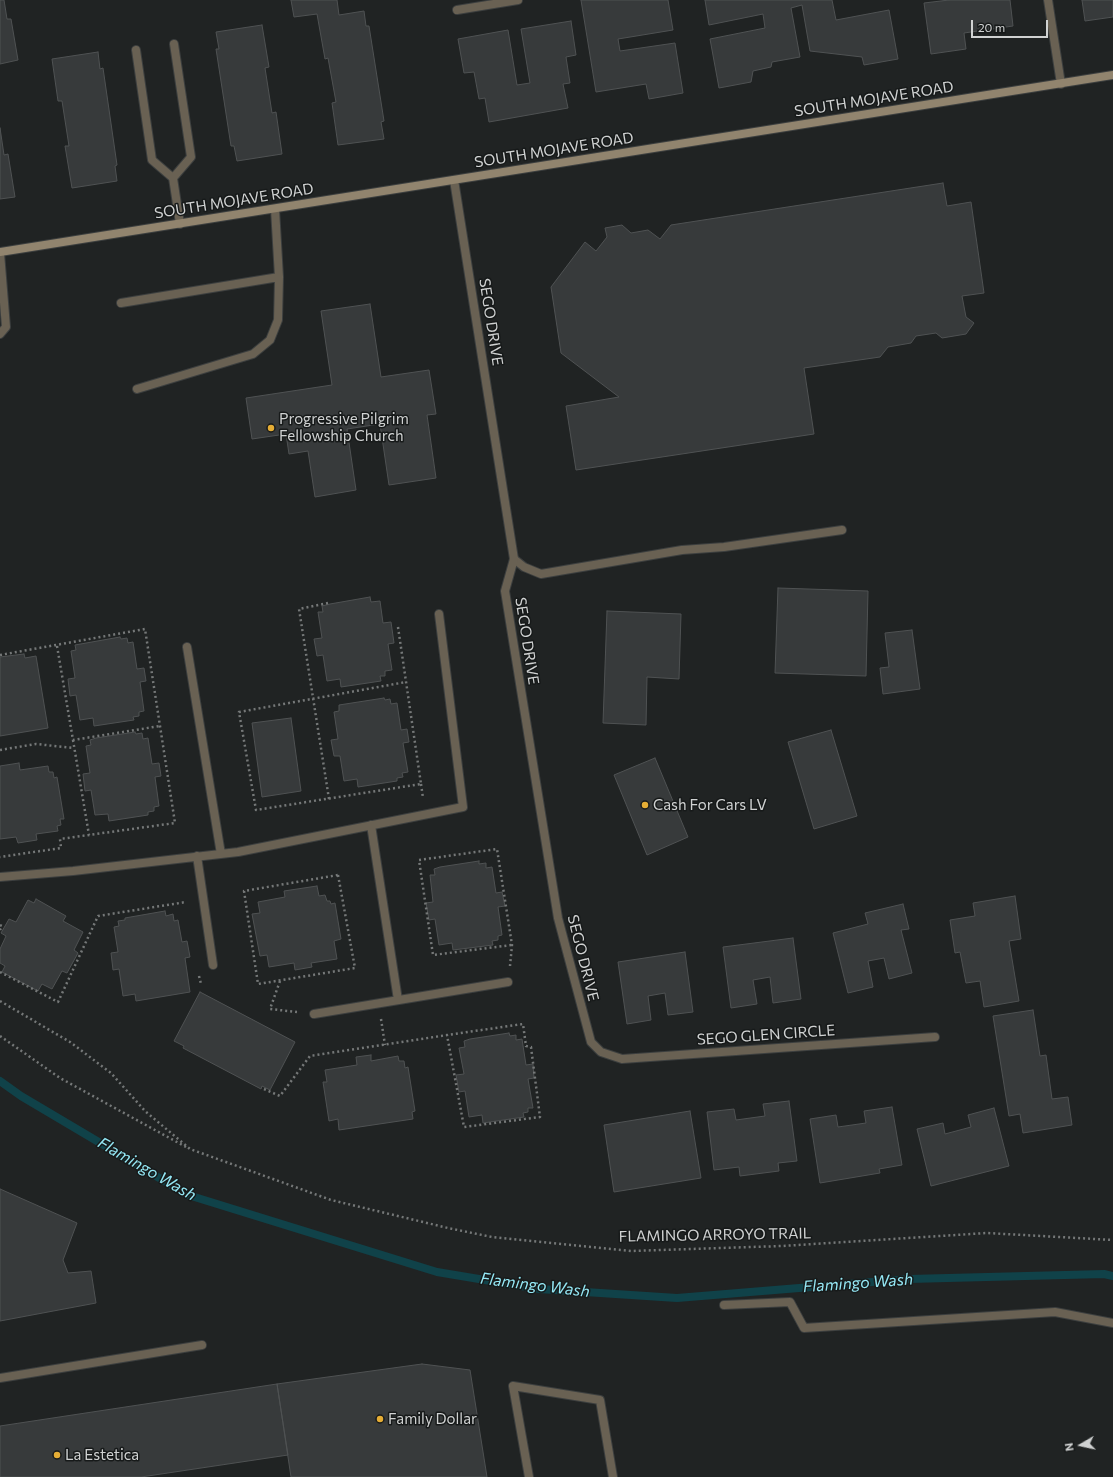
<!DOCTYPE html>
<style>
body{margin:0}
#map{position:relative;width:1113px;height:1477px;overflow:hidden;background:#202323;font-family:Commissioner,sans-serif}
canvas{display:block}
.north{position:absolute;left:1061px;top:1425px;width:40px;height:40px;-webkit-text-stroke:3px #171a1a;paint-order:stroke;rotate:261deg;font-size:11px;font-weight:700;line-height:16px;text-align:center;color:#d0d2d2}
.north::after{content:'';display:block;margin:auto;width:14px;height:18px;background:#d0d2d2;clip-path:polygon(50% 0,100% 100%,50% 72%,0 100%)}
.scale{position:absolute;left:971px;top:20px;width:77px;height:18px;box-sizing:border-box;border:2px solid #d0d2d2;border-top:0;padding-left:5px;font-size:12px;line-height:14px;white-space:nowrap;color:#d0d2d2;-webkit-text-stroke:3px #171a1a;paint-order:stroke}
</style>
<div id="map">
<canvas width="1113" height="1477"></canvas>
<div class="north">N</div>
<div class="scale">20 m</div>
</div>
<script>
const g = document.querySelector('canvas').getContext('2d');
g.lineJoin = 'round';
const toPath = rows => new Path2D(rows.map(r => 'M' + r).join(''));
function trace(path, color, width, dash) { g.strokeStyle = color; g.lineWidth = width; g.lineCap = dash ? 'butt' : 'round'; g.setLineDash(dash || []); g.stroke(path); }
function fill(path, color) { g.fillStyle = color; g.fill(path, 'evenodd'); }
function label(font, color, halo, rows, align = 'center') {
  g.font = font + ' Commissioner,sans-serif'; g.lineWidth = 3; g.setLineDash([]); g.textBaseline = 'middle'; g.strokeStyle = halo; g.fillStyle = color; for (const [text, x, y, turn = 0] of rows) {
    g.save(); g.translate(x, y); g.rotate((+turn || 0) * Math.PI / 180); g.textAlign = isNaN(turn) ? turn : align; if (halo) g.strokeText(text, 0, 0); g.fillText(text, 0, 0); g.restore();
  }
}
trace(toPath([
 [0,1081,21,1096,188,1195,437,1272,539,1289,677,1298,909,1279,1104,1274,1113,1276]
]), '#104249', 8);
const building = toPath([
 [0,0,4,0,7,19,11,19,18,60,0,64,0,0],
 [291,0,337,0,339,15,364,11,366,26,369,26,384,121,381,122,384,139,338,145,332,103,336,102,328,58,325,59,317,14,294,17,291,0],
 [581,0,668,0,673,30,618,39,620,51,675,43,683,93,649,99,646,84,596,92,581,0],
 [705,0,832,0,836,20,889,10,898,59,864,65,862,57,810,51,802,5,791,8,800,57,772,62,771,67,753,71,751,82,719,88,710,39,765,28,763,14,709,25,705,0],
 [949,0,1010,0,1013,26,964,33,966,49,931,54,924,3,949,0],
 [1082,0,1113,0,1113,17,1085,21,1082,0],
 [571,21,576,55,566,57,570,83,563,84,568,108,489,122,485,98,479,99,474,72,464,73,458,39,508,30,517,85,530,83,521,29,571,21],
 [262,25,269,67,265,68,272,113,276,112,282,154,237,161,234,146,231,146,216,49,219,49,216,32,262,25],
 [98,52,100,69,103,68,117,165,115,166,117,181,72,188,65,146,69,146,62,101,58,101,52,59,98,52],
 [0,128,4,155,8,154,15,197,0,199,0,128],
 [943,183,947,206,971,202,984,293,962,296,966,317,974,323,966,334,942,338,936,333,916,336,911,343,888,347,880,357,804,368,814,434,576,470,566,406,619,397,561,353,551,287,585,242,596,251,607,237,605,228,622,225,631,233,648,230,660,239,671,225,943,183],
 [370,304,381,377,429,370,436,414,427,415,436,478,389,485,380,424,347,429,356,490,315,497,308,451,289,454,286,434,252,439,246,398,332,385,321,311,370,304],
 [778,588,868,591,866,676,775,673,778,588],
 [370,597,371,602,380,601,383,623,391,622,394,643,388,644,392,670,385,671,385,676,380,676,381,681,341,687,340,679,327,681,323,655,317,656,314,639,322,638,318,612,323,612,322,606,330,604,370,597],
 [607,611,681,614,679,679,647,677,646,725,603,723,607,611],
 [912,630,920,689,883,694,880,668,889,667,885,633,912,630],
 [120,637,121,639,127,638,128,643,133,642,137,669,144,668,146,681,140,682,144,711,139,712,139,716,133,717,134,720,94,726,93,718,80,720,76,695,70,696,68,679,75,678,71,651,76,650,75,645,120,637],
 [24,654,25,658,36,656,48,728,0,736,0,657,24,654],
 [384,698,385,700,390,699,391,704,397,703,401,730,407,729,409,742,403,743,408,772,402,773,403,777,397,778,397,781,358,787,357,779,344,781,340,756,334,756,331,740,338,739,334,712,339,711,339,705,384,698],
 [291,718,301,791,262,797,252,723,291,718],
 [831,730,857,816,814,829,788,742,831,730],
 [135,732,136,734,142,733,143,739,148,738,152,764,159,763,161,776,155,777,159,806,154,807,154,811,148,812,148,815,109,821,108,814,95,815,91,790,85,791,83,774,90,773,86,746,91,745,90,740,96,738,135,732],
 [655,758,688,837,647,855,614,775,655,758],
 [19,763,20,770,48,766,49,772,53,772,54,778,57,777,64,819,60,819,61,825,57,826,58,831,36,834,37,840,18,843,16,837,0,839,0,766,19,763],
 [479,861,479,864,486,863,486,868,492,867,496,893,502,892,505,906,498,907,502,935,498,936,498,940,492,941,493,945,453,950,452,943,439,945,435,919,429,920,426,903,433,902,430,875,435,875,434,869,440,867,479,861],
 [317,886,319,896,325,895,327,901,330,901,331,904,335,903,341,939,334,941,337,959,311,963,312,967,295,970,294,963,269,967,267,955,260,956,252,914,260,913,258,902,285,897,284,891,317,886],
 [1015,896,1021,939,1009,941,1019,1001,984,1007,980,981,966,983,960,952,955,953,950,920,975,916,973,903,1015,896],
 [36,899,66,916,63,921,83,932,74,950,78,953,67,973,62,971,52,989,42,984,38,991,2,972,5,966,0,963,0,949,6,936,1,933,9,919,16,922,28,900,34,903,36,899],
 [903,904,909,929,901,930,912,973,889,979,884,958,868,961,873,987,848,993,833,933,868,924,865,913,903,904],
 [165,911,166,916,173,914,174,921,178,920,182,942,187,941,190,957,185,958,190,992,136,1001,135,994,123,996,119,969,113,970,111,953,118,952,114,927,119,926,118,921,125,920,125,918,165,911],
 [793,938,801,999,773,1003,770,977,753,980,757,1004,731,1008,723,947,793,938],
 [685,952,693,1012,668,1015,665,993,648,996,651,1020,627,1024,618,962,685,952],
 [200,992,295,1042,270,1090,262,1086,261,1089,183,1048,184,1046,174,1041,200,992],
 [1033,1010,1040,1056,1046,1055,1052,1099,1068,1097,1072,1125,1023,1133,1020,1114,1009,1116,993,1016,1033,1010],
 [509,1033,510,1036,516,1035,516,1040,522,1039,526,1065,533,1064,534,1078,528,1079,533,1108,528,1108,528,1112,523,1113,524,1117,483,1123,482,1115,469,1117,465,1091,459,1092,456,1075,464,1074,459,1048,465,1047,464,1041,470,1039,509,1033],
 [371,1055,371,1061,398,1056,399,1061,404,1061,405,1068,408,1067,415,1111,412,1112,413,1119,339,1130,338,1119,329,1121,323,1082,327,1082,325,1070,357,1065,356,1057,371,1055],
 [789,1101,797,1161,778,1163,779,1171,740,1176,739,1167,714,1170,707,1112,734,1109,736,1120,765,1116,763,1104,789,1101],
 [892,1107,902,1165,879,1169,880,1173,820,1183,810,1119,836,1115,838,1127,866,1123,864,1111,892,1107],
 [994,1108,1009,1166,931,1186,917,1129,943,1123,945,1134,971,1127,968,1115,994,1108],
 [690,1111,701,1178,614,1192,604,1125,690,1111],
 [0,1189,77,1223,63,1260,68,1273,91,1271,96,1303,0,1321,0,1189],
 [422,1364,470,1370,487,1477,291,1477,277,1384,422,1364],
 [277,1384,288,1455,141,1477,0,1477,0,1426,277,1384]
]);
fill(building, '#373a3b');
trace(building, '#4f5253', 1);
const lane = toPath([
 [457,10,518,0],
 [136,50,152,160,173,178,180,224],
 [173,178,191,157,174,44],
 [0,253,6,327,0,334],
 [121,303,279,277],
 [137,389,253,354,270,340,278,320,279,277,275,209],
 [514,559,524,567,541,574,682,550,724,547,842,530],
 [187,647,221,854],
 [371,825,398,1000],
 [197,856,213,965],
 [0,877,73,871,238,852,463,807,439,614],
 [314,1014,508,982],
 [724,1305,790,1302,804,1328,1055,1312,1113,1323],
 [0,1378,202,1345],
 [529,1477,513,1386,600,1400,613,1477]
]);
const street = toPath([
 [1048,0,1061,84],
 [454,180,514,559,505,591,558,918,591,1042,601,1052,622,1059,935,1037]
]);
const secondary = toPath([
 [0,252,1113,75]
]);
trace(lane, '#3c3f3f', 10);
trace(street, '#3c3f3f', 10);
trace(secondary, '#3c3f3f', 10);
trace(toPath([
 [328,603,299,609,329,799],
 [398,627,421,784,256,810,239,712,406,682],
 [57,646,73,740,160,726],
 [0,655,145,629,175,823,60,839,61,848,0,857],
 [73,740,89,835],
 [0,750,36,744,74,748],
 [421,784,423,798],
 [338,875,355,968,258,984,244,891,338,875],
 [0,925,2,926,0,930],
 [510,966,512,945,497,849,419,860,433,955,512,945],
 [0,972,58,1002,98,916,186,902],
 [199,976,201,984],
 [280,981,270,1009,297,1012],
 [0,1001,70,1042,111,1073,145,1111,190,1149,331,1200,448,1228,492,1237,631,1251,782,1246,987,1233,1113,1240],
 [381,1019,385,1045],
 [0,1036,60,1078,186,1147],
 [264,1089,280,1096,310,1056,447,1035,523,1024,526,1046,531,1047,540,1117,464,1127,447,1035]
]), '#757878', 2.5, [2, 3]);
trace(lane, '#696153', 8);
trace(street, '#696153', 8);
trace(secondary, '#91846e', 8);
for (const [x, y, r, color] of [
 [271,428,4,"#e5ad35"],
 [645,805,4,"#e5ad35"],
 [380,1419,4,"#e5ad35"],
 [57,1455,4,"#e5ad35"]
]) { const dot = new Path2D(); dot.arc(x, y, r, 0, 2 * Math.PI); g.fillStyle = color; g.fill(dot); trace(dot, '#171a1a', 1.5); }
label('15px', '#d0d2d2', '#171a1a', [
 ["SOUTH MOJAVE ROAD",874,99,-9],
 ["SOUTH MOJAVE ROAD",554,150,-9],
 ["SOUTH MOJAVE ROAD",234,201,-9],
 ["SEGO DRIVE",491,322,81],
 ["SEGO DRIVE",527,641,81],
 ["SEGO DRIVE",583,958,76],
 ["SEGO GLEN CIRCLE",766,1035,-4],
 ["FLAMINGO ARROYO TRAIL",715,1235,-1]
]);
label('15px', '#d0d2d2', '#171a1a', [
 ["Progressive Pilgrim",279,419],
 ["Fellowship Church",279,436],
 ["Cash For Cars LV",653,805],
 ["Family Dollar",388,1419],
 ["La Estetica",65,1455]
], 'left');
label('italic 16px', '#94e7f4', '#171a1a', [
 ["Flamingo Wash",147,1169,30],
 ["Flamingo Wash",858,1283,-4],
 ["Flamingo Wash",535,1285,7]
]);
</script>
